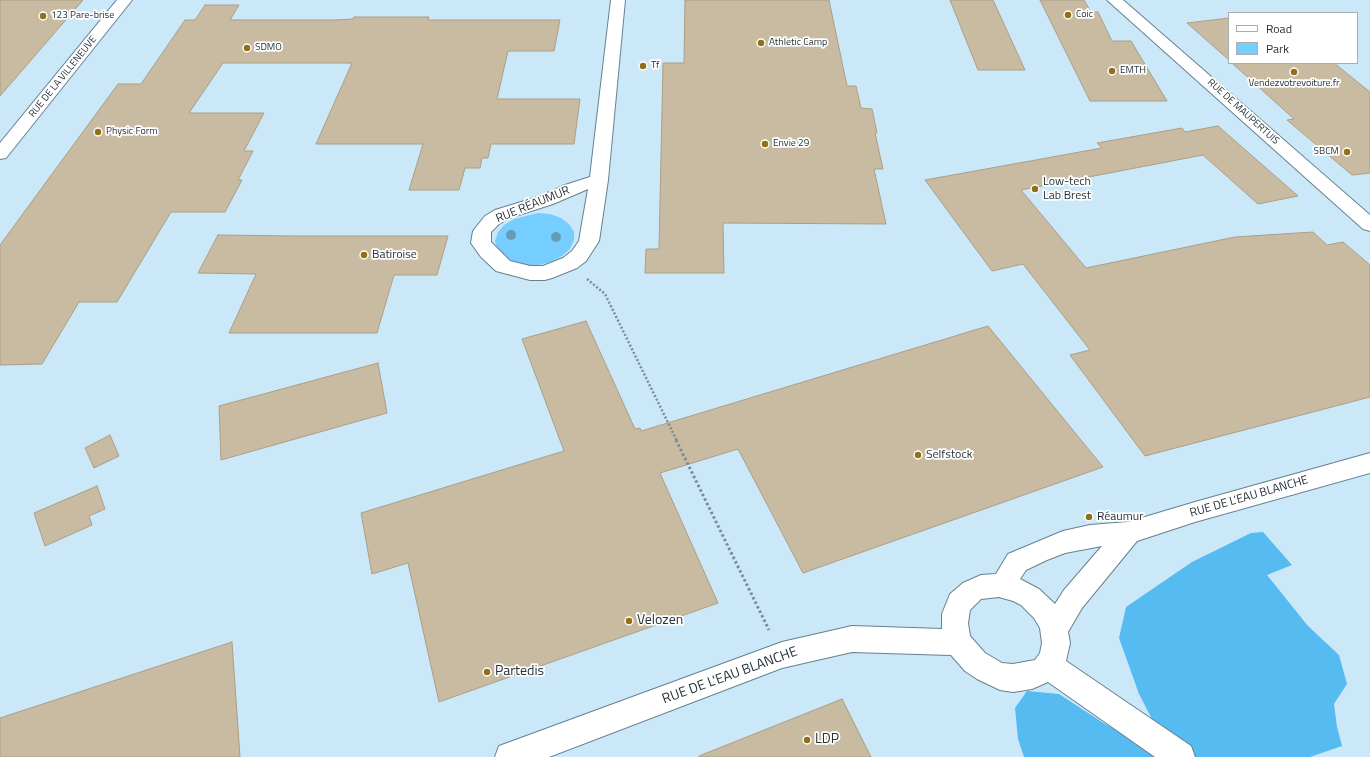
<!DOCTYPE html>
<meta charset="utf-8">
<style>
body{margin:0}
#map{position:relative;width:1370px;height:757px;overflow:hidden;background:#cbe8f9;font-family:"Titillium Web",sans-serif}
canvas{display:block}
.legend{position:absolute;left:1228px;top:12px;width:130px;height:52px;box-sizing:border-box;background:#fff;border:1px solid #a8adaf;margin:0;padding:5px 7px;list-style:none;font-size:12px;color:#263238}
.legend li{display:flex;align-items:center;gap:8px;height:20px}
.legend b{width:20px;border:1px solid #a8adaf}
</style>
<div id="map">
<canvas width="1370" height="757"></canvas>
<ul class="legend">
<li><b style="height:5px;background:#fff"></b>Road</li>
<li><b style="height:11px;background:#75ceff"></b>Park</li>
</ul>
</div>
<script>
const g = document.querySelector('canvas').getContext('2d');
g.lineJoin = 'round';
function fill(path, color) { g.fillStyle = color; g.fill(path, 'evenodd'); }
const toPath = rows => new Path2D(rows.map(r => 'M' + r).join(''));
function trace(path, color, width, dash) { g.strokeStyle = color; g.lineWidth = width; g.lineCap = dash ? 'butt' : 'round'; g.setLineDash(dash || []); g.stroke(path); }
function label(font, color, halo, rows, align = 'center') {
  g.font = font + ' "Titillium Web",sans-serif'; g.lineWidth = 3.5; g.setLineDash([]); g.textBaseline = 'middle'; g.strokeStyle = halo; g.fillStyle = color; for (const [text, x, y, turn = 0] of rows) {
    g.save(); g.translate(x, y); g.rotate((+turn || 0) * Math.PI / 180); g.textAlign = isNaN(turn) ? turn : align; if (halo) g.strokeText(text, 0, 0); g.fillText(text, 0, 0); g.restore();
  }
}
fill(toPath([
 [538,213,550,214,561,218,569,224,574,232,574,240,570,249,562,256,551,262,538,265,524,265,512,262,503,257,497,249,495,241,498,232,504,225,514,219]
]), '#75ceff');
fill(toPath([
 [1263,532,1292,565,1267,575,1308,626,1339,655,1347,684,1334,704,1337,727,1342,746,1310,757,1024,757,1018,739,1015,708,1027,691,1059,694,1105,724,1156,751,1152,719,1139,694,1119,638,1126,607,1192,562,1251,533]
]), '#56bbf0');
const building = toPath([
 [0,0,83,0,0,96,0,0],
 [685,0,829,0,847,86,856,86,861,108,872,109,877,133,875,133,883,169,874,169,886,224,723,223,724,273,645,273,646,249,659,249,663,63,684,63,685,0],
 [950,0,993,0,1025,70,978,70,950,0],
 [1040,0,1084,0,1091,12,1098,12,1112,41,1131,41,1167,101,1090,101,1040,0],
 [205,5,239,5,230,20,334,20,353,19,354,17,429,17,428,20,560,20,554,51,508,51,497,99,580,99,574,144,491,144,488,158,482,158,480,168,465,168,459,190,409,190,423,144,316,144,352,63,223,63,189,113,264,113,244,151,253,151,238,180,242,180,225,212,171,212,117,302,79,302,42,364,0,365,0,245,118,84,141,84,185,20,195,20,205,5],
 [1229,18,1229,60,1187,23,1229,18],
 [1232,63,1334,63,1370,92,1370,173,1352,175,1287,120,1294,119,1232,63],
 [1218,126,1298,196,1258,204,1203,155,1021,190,1086,268,1235,237,1313,232,1327,245,1343,242,1370,265,1370,397,1145,456,1070,355,1090,350,1023,264,992,271,925,180,1102,148,1097,143,1182,128,1185,132,1218,126],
 [218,235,295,236,448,236,437,275,394,275,377,333,229,333,256,274,198,273,218,235],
 [586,321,635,429,640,428,641,431,988,326,1103,467,803,573,738,449,660,473,718,603,439,702,408,563,372,574,361,513,564,451,522,339,586,321],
 [378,363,387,413,221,460,219,406,378,363],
 [110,435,119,456,94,468,85,448,110,435],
 [97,486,105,509,89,516,92,525,45,546,34,513,97,486],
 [232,642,240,757,0,757,0,718,232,642],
 [842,699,871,757,699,757,699,756,842,699]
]);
fill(building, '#c8bba1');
trace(building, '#ab9e85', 1);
const minor = toPath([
 [611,0,625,0,608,180,599,241,586,261,577,268,552,278,545,280,530,280,496,271,481,257,471,243,473,231,485,216,495,210,541,196,565,185,590,177,611,0],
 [588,189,579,241,572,251,563,258,543,266,530,266,510,261,491,242,491,232,499,224,509,218,553,204,588,189],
 [1107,0,1123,0,1370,215,1370,231,1363,229,1107,0],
 [1370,453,1370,473,1195,522,1137,541,1082,608,1068,632,1070,643,1066,661,1191,746,1195,757,1155,757,1048,682,1032,689,1013,692,1000,690,977,679,965,671,951,655,852,652,782,668,549,757,495,757,499,746,510,742,782,642,852,626,942,629,942,614,950,594,963,583,981,575,996,574,1008,554,1063,531,1090,525,1128,522,1195,502,1370,453],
 [1102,546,1064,590,1055,604,1039,589,1020,579,1026,570,1047,560,1065,553,1102,546],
 [999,597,1013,601,1021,605,1034,618,1040,628,1042,643,1040,653,1035,660,1013,664,1002,663,985,653,970,636,968,623,970,610,981,599,999,597]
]);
const major = toPath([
 [117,0,132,0,6,158,0,159,0,143,117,0]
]);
trace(minor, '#668190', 2);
trace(major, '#668190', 2);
trace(toPath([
 [587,279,605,294,677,441]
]), '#798d99', 2.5, [2, 2]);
trace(toPath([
 [676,440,769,630]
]), '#798d99', 3, [2.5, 2.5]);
fill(minor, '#fff');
fill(major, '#fff');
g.fillStyle = '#649cb7';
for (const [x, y] of [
 [511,235],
 [556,237]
]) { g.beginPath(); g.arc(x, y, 5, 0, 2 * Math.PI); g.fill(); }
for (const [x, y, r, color] of [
 [1068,15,4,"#937017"],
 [43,16,4,"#937017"],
 [761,43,4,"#937017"],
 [247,48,4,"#937017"],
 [643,66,4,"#937017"],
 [1112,71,4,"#937017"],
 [1294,72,4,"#937017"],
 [98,132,4,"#937017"],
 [765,144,4,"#937017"],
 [1347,152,4,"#937017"],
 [1035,189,4,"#937017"],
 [364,255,4,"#937017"],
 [918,455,4,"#937017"],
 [1089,517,4,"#937017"],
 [629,621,4,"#937017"],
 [487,672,4,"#937017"],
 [807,740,4,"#937017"]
]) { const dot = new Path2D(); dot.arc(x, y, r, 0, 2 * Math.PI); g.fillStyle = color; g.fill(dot); trace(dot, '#fff', 1.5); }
label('10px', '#263238', '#fff', [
 ["Coic",1076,15],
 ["123 Pare-brise",51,16],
 ["Athletic Camp",769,43],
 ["SDMO",255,48],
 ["Tf",651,66],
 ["EMTH",1120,71],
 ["Vendezvotrevoiture.fr",1294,84,"center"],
 ["Physic Form",106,132],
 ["Envie 29",773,144],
 ["SBCM",1339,152,"right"]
], 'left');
label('10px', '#263238', '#fff', [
 ["RUE DE LA VILLENEUVE",63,77,-51],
 ["RUE DE MAUPERTUIS",1243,112,42]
]);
label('12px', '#263238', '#fff', [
 ["Low-tech",1043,182],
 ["Lab Brest",1043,196],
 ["Batiroise",372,255],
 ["Selfstock",926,455],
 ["Réaumur",1097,517]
], 'left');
label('12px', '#263238', '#fff', [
 ["RUE RÉAUMUR",533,205,-22],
 ["RUE DE L'EAU BLANCHE",1249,497,-16]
]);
label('14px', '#263238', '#fff', [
 ["Velozen",637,621],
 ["Partedis",495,672],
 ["LDP",815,740]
], 'left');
label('14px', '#263238', '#fff', [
 ["RUE DE L'EAU BLANCHE",730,676,-20]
]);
</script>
